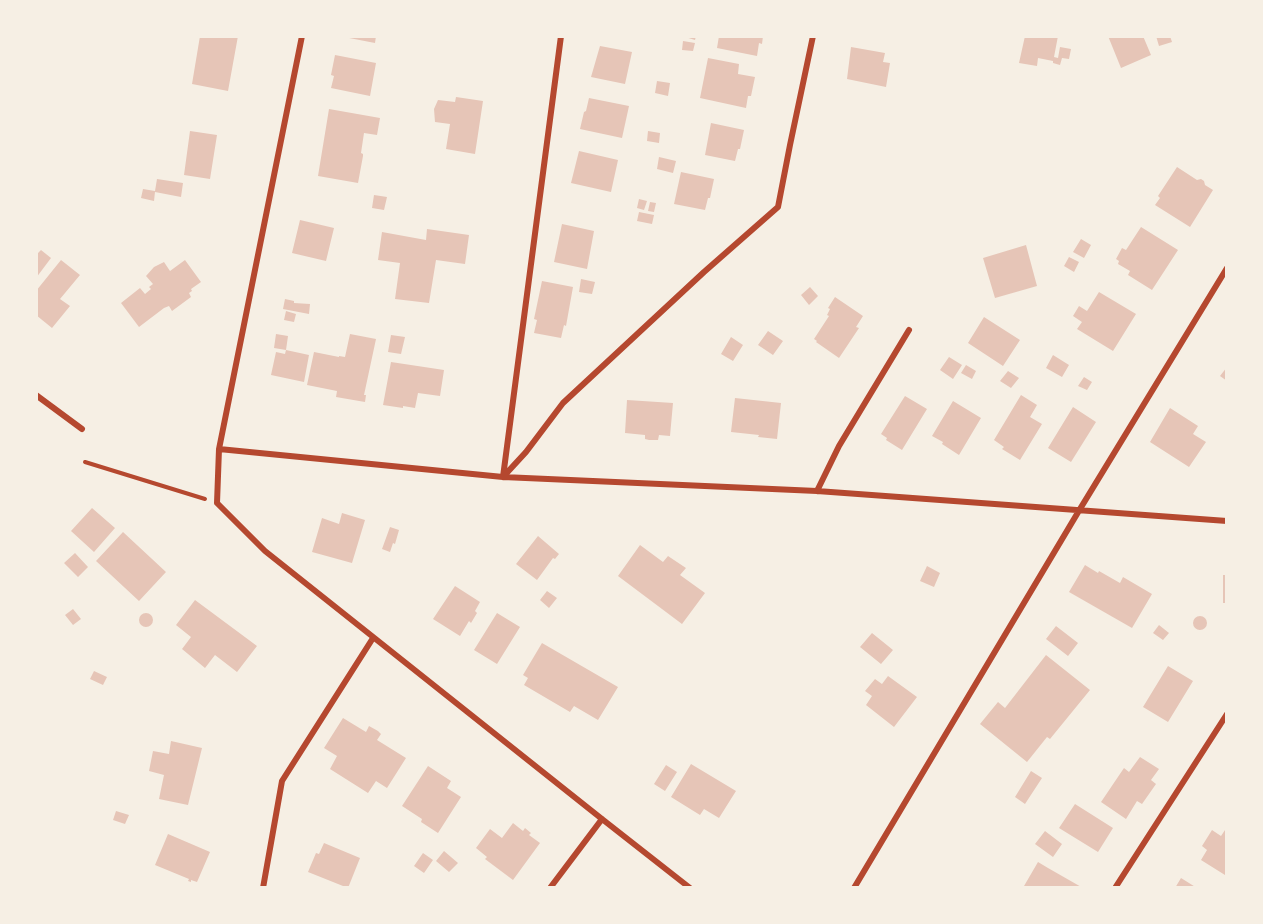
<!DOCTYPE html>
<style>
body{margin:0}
#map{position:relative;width:1263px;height:924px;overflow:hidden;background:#f6efe4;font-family:"DM Sans",sans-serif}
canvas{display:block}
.frame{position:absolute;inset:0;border:38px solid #f6efe4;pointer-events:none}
</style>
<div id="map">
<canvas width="1263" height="924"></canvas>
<div class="frame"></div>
</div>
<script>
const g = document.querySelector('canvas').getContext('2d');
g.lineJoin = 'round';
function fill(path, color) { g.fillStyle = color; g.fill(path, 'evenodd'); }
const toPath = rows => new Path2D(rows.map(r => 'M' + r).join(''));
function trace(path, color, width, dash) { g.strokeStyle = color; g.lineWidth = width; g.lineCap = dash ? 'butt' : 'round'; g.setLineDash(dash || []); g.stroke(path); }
fill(toPath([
 [200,36,238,36,228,91,192,84],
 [344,36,376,36,375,43,344,37],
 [682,36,696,36,695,40],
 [719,36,763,36,762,44,759,43,757,56,717,48],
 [1025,36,1058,36,1054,57,1058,58,1060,47,1071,49,1069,59,1062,58,1060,65,1053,63,1053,61,1038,58,1037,66,1019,63],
 [1108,36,1143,36,1151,55,1121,68],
 [1156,36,1170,36,1172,42,1159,46],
 [683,41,695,43,693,51,682,50],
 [600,46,632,52,625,84,591,77],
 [851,47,885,53,883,62,890,63,886,87,847,79],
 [335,55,376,63,370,96,331,88,334,76,331,75],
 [708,58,739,64,738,74,755,77,751,96,748,96,746,108,700,98],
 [657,81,670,83,668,96,655,93],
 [456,97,483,101,475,154,446,149,450,124,435,122,434,109,438,100,455,102],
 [589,98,629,106,622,138,580,129,584,112,586,111],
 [329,109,380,118,377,135,364,133,361,153,363,154,363,156,358,183,318,176],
 [711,123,744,130,740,149,738,149,735,161,705,155],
 [190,131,217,135,210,179,184,175],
 [648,131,660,133,659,143,647,141],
 [579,151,618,160,611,192,571,183],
 [659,157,676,161,673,173,657,169],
 [1177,167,1197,180,1201,179,1204,181,1205,185,1213,190,1190,227,1155,205,1160,198,1158,196],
 [681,172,714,179,710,198,708,198,705,210,674,204],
 [157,179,183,183,181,197,155,192,154,201,141,198,143,189,155,191],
 [374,195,387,197,384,210,372,208],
 [639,199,647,201,644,210,637,208],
 [650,202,656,203,654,212,648,211],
 [639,212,654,215,652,224,637,221],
 [300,220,334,228,326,261,292,253],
 [562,224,594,231,587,269,554,262],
 [1141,227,1178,250,1152,290,1128,275,1130,271,1118,264,1119,261,1116,259,1122,248,1126,250],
 [427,229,469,235,465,264,436,260,429,303,395,299,400,263,378,260,382,232,426,240],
 [1081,239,1091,245,1084,258,1073,252],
 [1026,245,1037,286,995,298,983,258],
 [41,250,51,258,36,278,36,255],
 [1069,257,1079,262,1074,272,1064,266],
 [61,260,80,275,60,299,70,306,52,328,36,315,36,291],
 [185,260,201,282,191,289,192,291,189,293,191,297,172,311,169,306,164,308,139,327,121,303,140,288,145,294,151,289,149,287,153,284,146,276,154,267,164,262,170,271],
 [581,279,595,282,592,294,579,292],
 [542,281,573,287,566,326,564,325,561,338,534,333,537,320,534,319],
 [810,287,818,296,809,305,801,295],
 [1099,292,1136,314,1113,351,1077,329,1082,322,1073,316,1079,306,1087,311],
 [835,297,863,316,856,327,859,328,839,358,816,342,817,341,814,339,829,316,827,315,830,309,828,308],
 [285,299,294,301,294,303,310,304,309,314,283,309],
 [286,311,296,314,294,322,284,320],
 [984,317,1020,340,1003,366,968,343],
 [768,331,783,341,773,355,758,345],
 [276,334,288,336,286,350,274,348],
 [350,334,376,339,364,395,366,395,365,402,336,397,337,391,307,385,314,352,339,357,339,356,345,357],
 [391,335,405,337,401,354,388,352],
 [731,337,743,345,733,361,721,354],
 [286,350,309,355,304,382,271,375,276,352,285,354],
 [1053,355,1069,365,1062,377,1046,368],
 [949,357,962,365,953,379,940,370],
 [391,362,444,370,440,396,418,393,415,408,403,406,403,408,383,405],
 [966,365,976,371,972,379,961,373],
 [1227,367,1227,381,1220,376],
 [1008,371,1019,378,1011,388,1000,381],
 [1084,377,1092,382,1087,390,1078,386],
 [1021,395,1037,405,1030,417,1042,424,1020,460,1002,449,1004,447,994,440],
 [905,396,927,409,902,450,886,440,887,438,881,434],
 [735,398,781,403,777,439,758,437,759,435,731,432],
 [627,400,673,403,670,436,659,435,658,440,649,440,645,439,645,435,625,433],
 [953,401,981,418,959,455,942,444,943,442,932,436],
 [1073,407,1096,422,1071,462,1048,448],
 [1170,408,1198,426,1193,434,1206,442,1189,467,1150,442],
 [92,508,115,528,94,552,71,531],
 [342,513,365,520,352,563,312,552,322,518,339,524],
 [390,527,399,530,395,544,393,543,390,552,382,549],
 [123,532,166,572,139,601,96,561],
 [538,536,559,554,555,559,553,558,537,580,516,564],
 [640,545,663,562,668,556,686,568,680,575,705,593,682,624,618,576],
 [75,553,88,567,78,577,64,563],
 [1085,565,1098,573,1099,571,1120,583,1123,577,1152,594,1132,628,1069,592],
 [927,566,940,573,934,587,920,581],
 [1223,575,1227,575,1227,603,1223,603],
 [455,586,480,602,475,611,477,613,471,623,469,621,460,636,433,619],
 [547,591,557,598,549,608,540,600],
 [195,600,257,646,237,672,215,655,205,668,182,649,191,637,176,625],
 [73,609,81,619,73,625,65,615],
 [497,613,520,627,497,664,474,650],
 '139 620a7 7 0 1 1 14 0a7 7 0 1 1-14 0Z',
 '1193 623a7 7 0 1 1 14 0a7 7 0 1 1-14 0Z',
 [1159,625,1169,633,1163,640,1153,633],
 [1056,626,1078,643,1068,656,1046,639],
 [872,633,893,650,881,664,860,647],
 [542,643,618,687,598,720,574,706,570,712,524,685,528,678,523,675],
 [1046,655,1090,690,1050,739,1047,737,1027,762,980,724,998,702,1005,708],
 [1168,666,1193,681,1168,722,1143,707],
 [94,671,107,677,103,685,90,679],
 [888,676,917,697,894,727,866,705,872,696,865,691,875,679,882,684],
 [343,718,366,732,369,726,378,731,381,734,377,740,406,758,387,788,376,781,368,793,330,769,337,756,324,748],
 [171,741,202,748,188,805,159,799,164,775,149,771,153,751,169,754],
 [1140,757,1159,769,1151,780,1156,784,1142,804,1137,801,1126,819,1101,802,1124,768,1129,772],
 [691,764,736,791,719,818,704,809,700,815,671,797],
 [666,765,677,772,665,791,654,784],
 [428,766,451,781,447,788,461,797,438,833,421,822,422,819,402,806],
 [1031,771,1042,778,1025,804,1015,797],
 [1075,804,1113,828,1098,852,1059,828],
 [116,811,129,815,125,824,113,820],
 [513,823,523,831,525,828,531,833,529,835,540,843,513,880,485,859,487,857,476,848,490,829,502,838],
 [1227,827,1227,872,1225,875,1201,860,1207,850,1202,846,1212,830,1221,836],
 [1045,831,1062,844,1053,857,1035,844],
 [168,834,210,852,197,882,191,880,191,882,188,881,189,879,155,865],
 [324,843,360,858,348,888,308,872,316,853,319,854],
 [444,851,458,863,449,872,436,861],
 [423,853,433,860,424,873,414,866],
 [1038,862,1048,868,1083,888,1027,888,1024,886],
 [1181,878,1197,888,1175,888]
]), '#e6c5b7');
trace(toPath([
 [85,462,205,499]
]), '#b5482f', 4);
trace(toPath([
 [302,36,219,449,217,503,265,551,602,819,690,888],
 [36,395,82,429],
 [219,449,503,477,817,491,1227,521],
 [503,477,526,452,563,403,704,272,778,207,790,145,813,36],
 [503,477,561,36],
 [817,491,839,446,909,330],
 [263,888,282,781,373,638],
 [550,888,602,819],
 [854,888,1080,509,1227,268],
 [1115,888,1227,714]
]), '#b5482f', 6);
</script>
